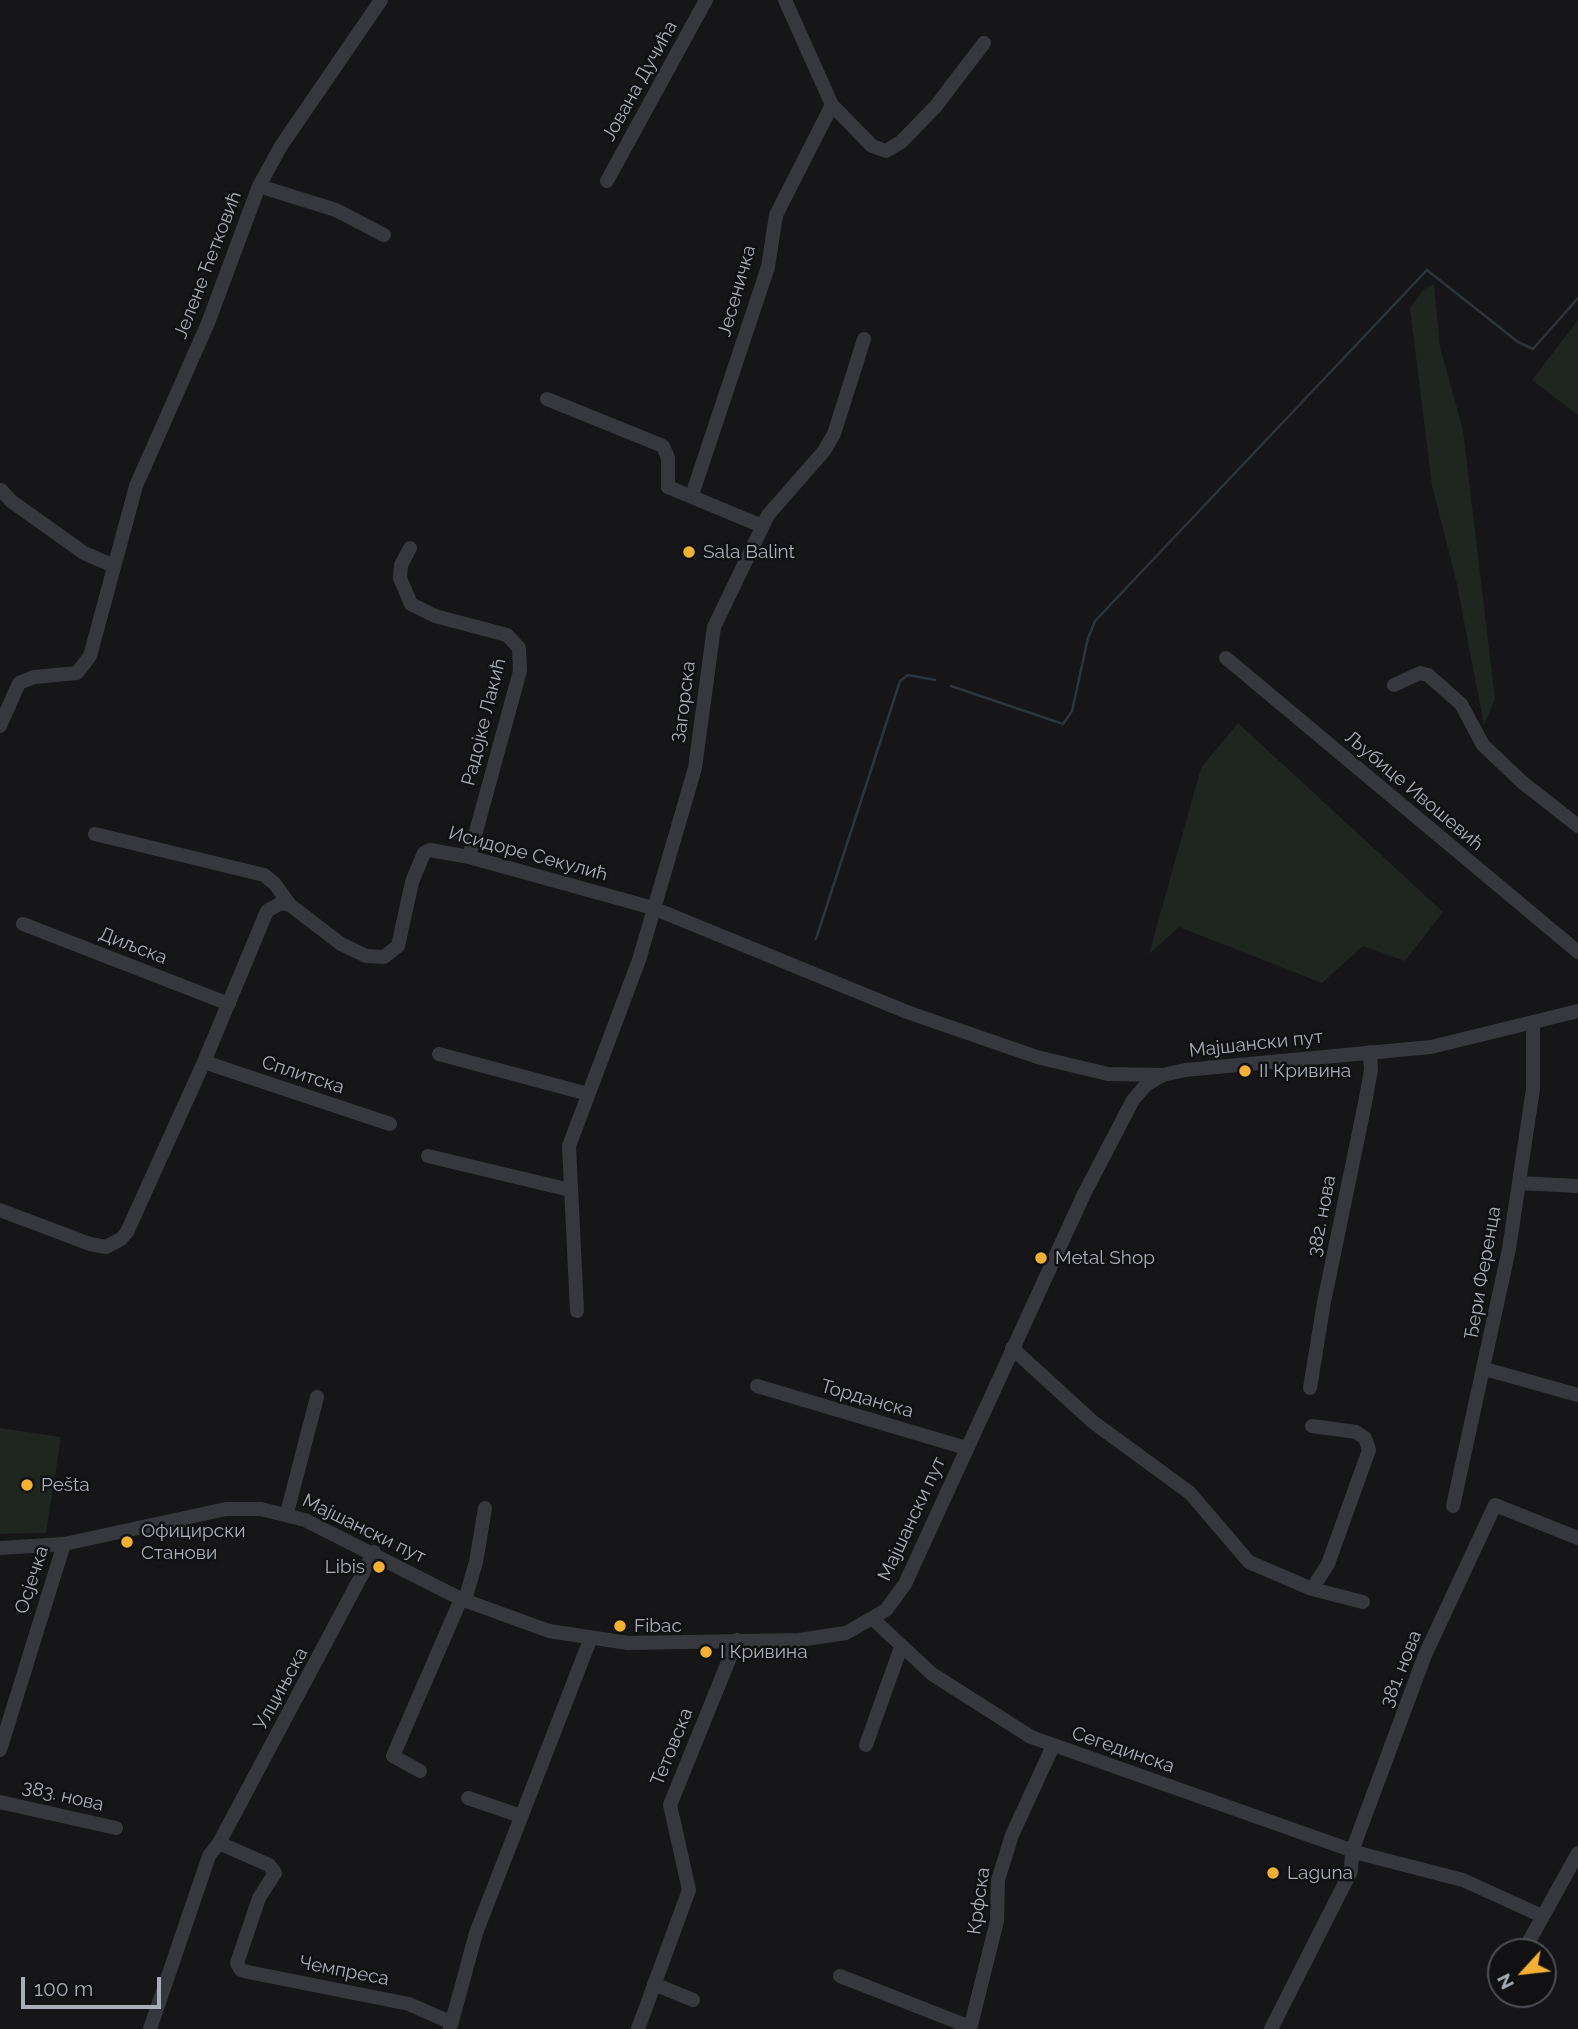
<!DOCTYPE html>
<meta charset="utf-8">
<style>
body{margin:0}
#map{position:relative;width:1578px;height:2029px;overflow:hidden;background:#161618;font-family:Raleway,sans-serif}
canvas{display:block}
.north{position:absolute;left:1487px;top:1938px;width:70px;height:70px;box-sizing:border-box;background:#111113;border:2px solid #4d4f55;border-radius:50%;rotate:243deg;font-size:19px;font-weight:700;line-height:28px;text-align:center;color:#a8adb8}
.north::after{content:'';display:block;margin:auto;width:24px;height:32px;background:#f2b134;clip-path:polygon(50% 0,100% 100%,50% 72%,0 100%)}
.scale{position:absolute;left:21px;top:1977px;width:140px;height:32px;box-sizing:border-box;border:4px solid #a8adb8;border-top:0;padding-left:9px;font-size:21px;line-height:24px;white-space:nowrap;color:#a8adb8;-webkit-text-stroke:5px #111113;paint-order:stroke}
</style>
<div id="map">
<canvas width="1578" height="2029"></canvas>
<div class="north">N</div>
<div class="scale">100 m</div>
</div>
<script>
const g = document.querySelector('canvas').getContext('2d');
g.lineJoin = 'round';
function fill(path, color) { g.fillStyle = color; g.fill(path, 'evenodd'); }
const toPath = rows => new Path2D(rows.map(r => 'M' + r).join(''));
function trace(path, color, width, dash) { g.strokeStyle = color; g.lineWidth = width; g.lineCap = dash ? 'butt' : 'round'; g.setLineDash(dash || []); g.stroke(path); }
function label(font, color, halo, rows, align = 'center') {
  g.font = font + ' Raleway,sans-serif'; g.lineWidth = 5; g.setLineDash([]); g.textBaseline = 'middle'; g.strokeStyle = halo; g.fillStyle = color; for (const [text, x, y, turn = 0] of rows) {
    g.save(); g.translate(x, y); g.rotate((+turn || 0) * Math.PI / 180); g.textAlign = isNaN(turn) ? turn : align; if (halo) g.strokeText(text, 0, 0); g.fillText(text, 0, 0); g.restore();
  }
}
fill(toPath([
 [1434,284,1440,347,1463,430,1495,699,1484,725,1456,580,1432,486,1410,308,1424,289],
 [1578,320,1578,415,1532,380],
 [1238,723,1443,912,1405,961,1363,946,1322,983,1179,927,1149,954,1201,768],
 [0,1428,61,1437,46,1533,0,1534]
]), '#1e261f');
trace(toPath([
 [951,686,1063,724,1072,711,1088,638,1095,621,1427,270,1518,342,1533,349,1578,298],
 [816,939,900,681,908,675,935,680]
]), '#2c353c', 2.5);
trace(toPath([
 [785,0,832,105,872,146,886,151,901,142,936,106,984,43],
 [607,181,706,0],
 [259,186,336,210,384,235],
 [547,399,663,446,668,458,668,487,762,526],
 [1,490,11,501,84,553,114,566],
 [692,495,768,267,776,215,832,105],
 [410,548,401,565,400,578,411,604,435,616,507,635,519,648,520,671,469,857],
 [1226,658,1578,952],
 [1394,685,1420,673,1428,675,1461,704,1483,745,1522,782,1578,826],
 [0,726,19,683,34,677,77,673,90,656,136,486,208,323,259,186,281,146,381,0],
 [95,834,264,875,275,884,290,905],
 [23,924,229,1004],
 [439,1054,588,1094],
 [204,1062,390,1124],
 [428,1156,570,1190],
 [1519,1183,1578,1186],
 [0,1210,90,1244,106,1247,121,1239,127,1232,204,1062,267,911,281,903,290,905,341,944,366,956,384,957,398,946,412,882,424,853,430,850,469,857,653,908,907,1012,1037,1057,1108,1074,1162,1075],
 [577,1311,569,1146,639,960,695,768,714,627,768,515,824,451,834,434,864,339],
 [1012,1348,1093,1422,1190,1493,1249,1562,1312,1589,1363,1602],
 [1485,1369,1578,1395],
 [757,1386,966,1448],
 [1310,1388,1324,1302,1365,1103,1371,1070,1370,1052],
 [1453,1506,1509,1249,1533,1089,1533,1022],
 [287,1513,317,1397],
 [0,1548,64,1544,226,1509,261,1509,305,1520,461,1599,549,1631,628,1643,799,1640,846,1633,886,1610,905,1584,1084,1194,1133,1100,1146,1085,1163,1075,1185,1070,1431,1047,1578,1011],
 [374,1552,219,1843,269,1865,275,1873,259,1898,237,1963,241,1970,248,1972,409,2004,452,2023],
 [1312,1589,1328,1564,1369,1450,1365,1438,1356,1432,1312,1426],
 [465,1600,476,1562,485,1508],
 [874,1620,932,1674,1031,1737,1362,1854,1463,1880,1542,1916],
 [866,1745,901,1647],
 [0,1750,64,1544],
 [420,1771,393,1756,461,1599],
 [468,1798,521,1816],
 [0,1802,116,1828],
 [1523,1952,1578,1853],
 [840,1976,970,2027],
 [654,1984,693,2000],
 [150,2029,209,1856,219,1843],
 [450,2029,476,1933,590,1640],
 [638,2029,689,1890,670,1805,737,1640],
 [970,2029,997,1921,998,1880,1012,1835,1053,1746],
 [1271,2029,1351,1871,1352,1851,1425,1655,1495,1505,1578,1538]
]), '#37383d', 14);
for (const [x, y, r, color] of [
 [689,552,7,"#f2b134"],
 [1245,1071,7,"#f2b134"],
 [1041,1258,7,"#f2b134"],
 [27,1485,7,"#f2b134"],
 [127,1542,7,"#f2b134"],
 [379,1567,7,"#f2b134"],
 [620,1626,7,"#f2b134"],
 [706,1652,7,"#f2b134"],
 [1273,1873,7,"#f2b134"]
]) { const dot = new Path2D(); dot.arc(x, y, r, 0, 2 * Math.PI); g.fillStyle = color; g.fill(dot); trace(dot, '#111113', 2.5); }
label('19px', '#a8adb8', '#111113', [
 ["Јована Дучића",640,81,-61],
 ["Јелене Ћетковић",208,265,-69],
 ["Јесеничка",737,291,-74],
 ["Загорска",684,702,-83],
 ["Радојке Лакић",484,722,-76],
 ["Љубице Ивошевић",1414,791,40],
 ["Исидоре Секулић",528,854,15],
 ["Диљска",133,946,21],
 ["Мајшански пут",1256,1044,-6],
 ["Сплитска",303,1075,18],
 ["382. нова",1322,1216,-79],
 ["Ђери Ференца",1483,1273,-80],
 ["Торданска",867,1399,16],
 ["Мајшански пут",912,1519,-65],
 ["Мајшански пут",364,1529,26],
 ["Осјечка",32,1580,-72],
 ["381. нова",1401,1669,-68],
 ["Улцињска",281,1689,-61],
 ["Тетовска",672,1747,-68],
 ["Сегединска",1123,1750,19],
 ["383. нова",63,1796,13],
 ["Крфска",979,1901,-82],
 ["Чемпреса",344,1971,11]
]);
label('19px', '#a8adb8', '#111113', [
 ["Sala Balint",703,552],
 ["II Кривина",1259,1071],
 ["Metal Shop",1055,1258],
 ["Pešta",41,1485],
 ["Официрски",141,1531],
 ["Станови",141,1553],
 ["Libis",365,1567,"right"],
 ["Fibac",634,1626],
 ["I Кривина",720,1652],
 ["Laguna",1287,1873]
], 'left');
</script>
